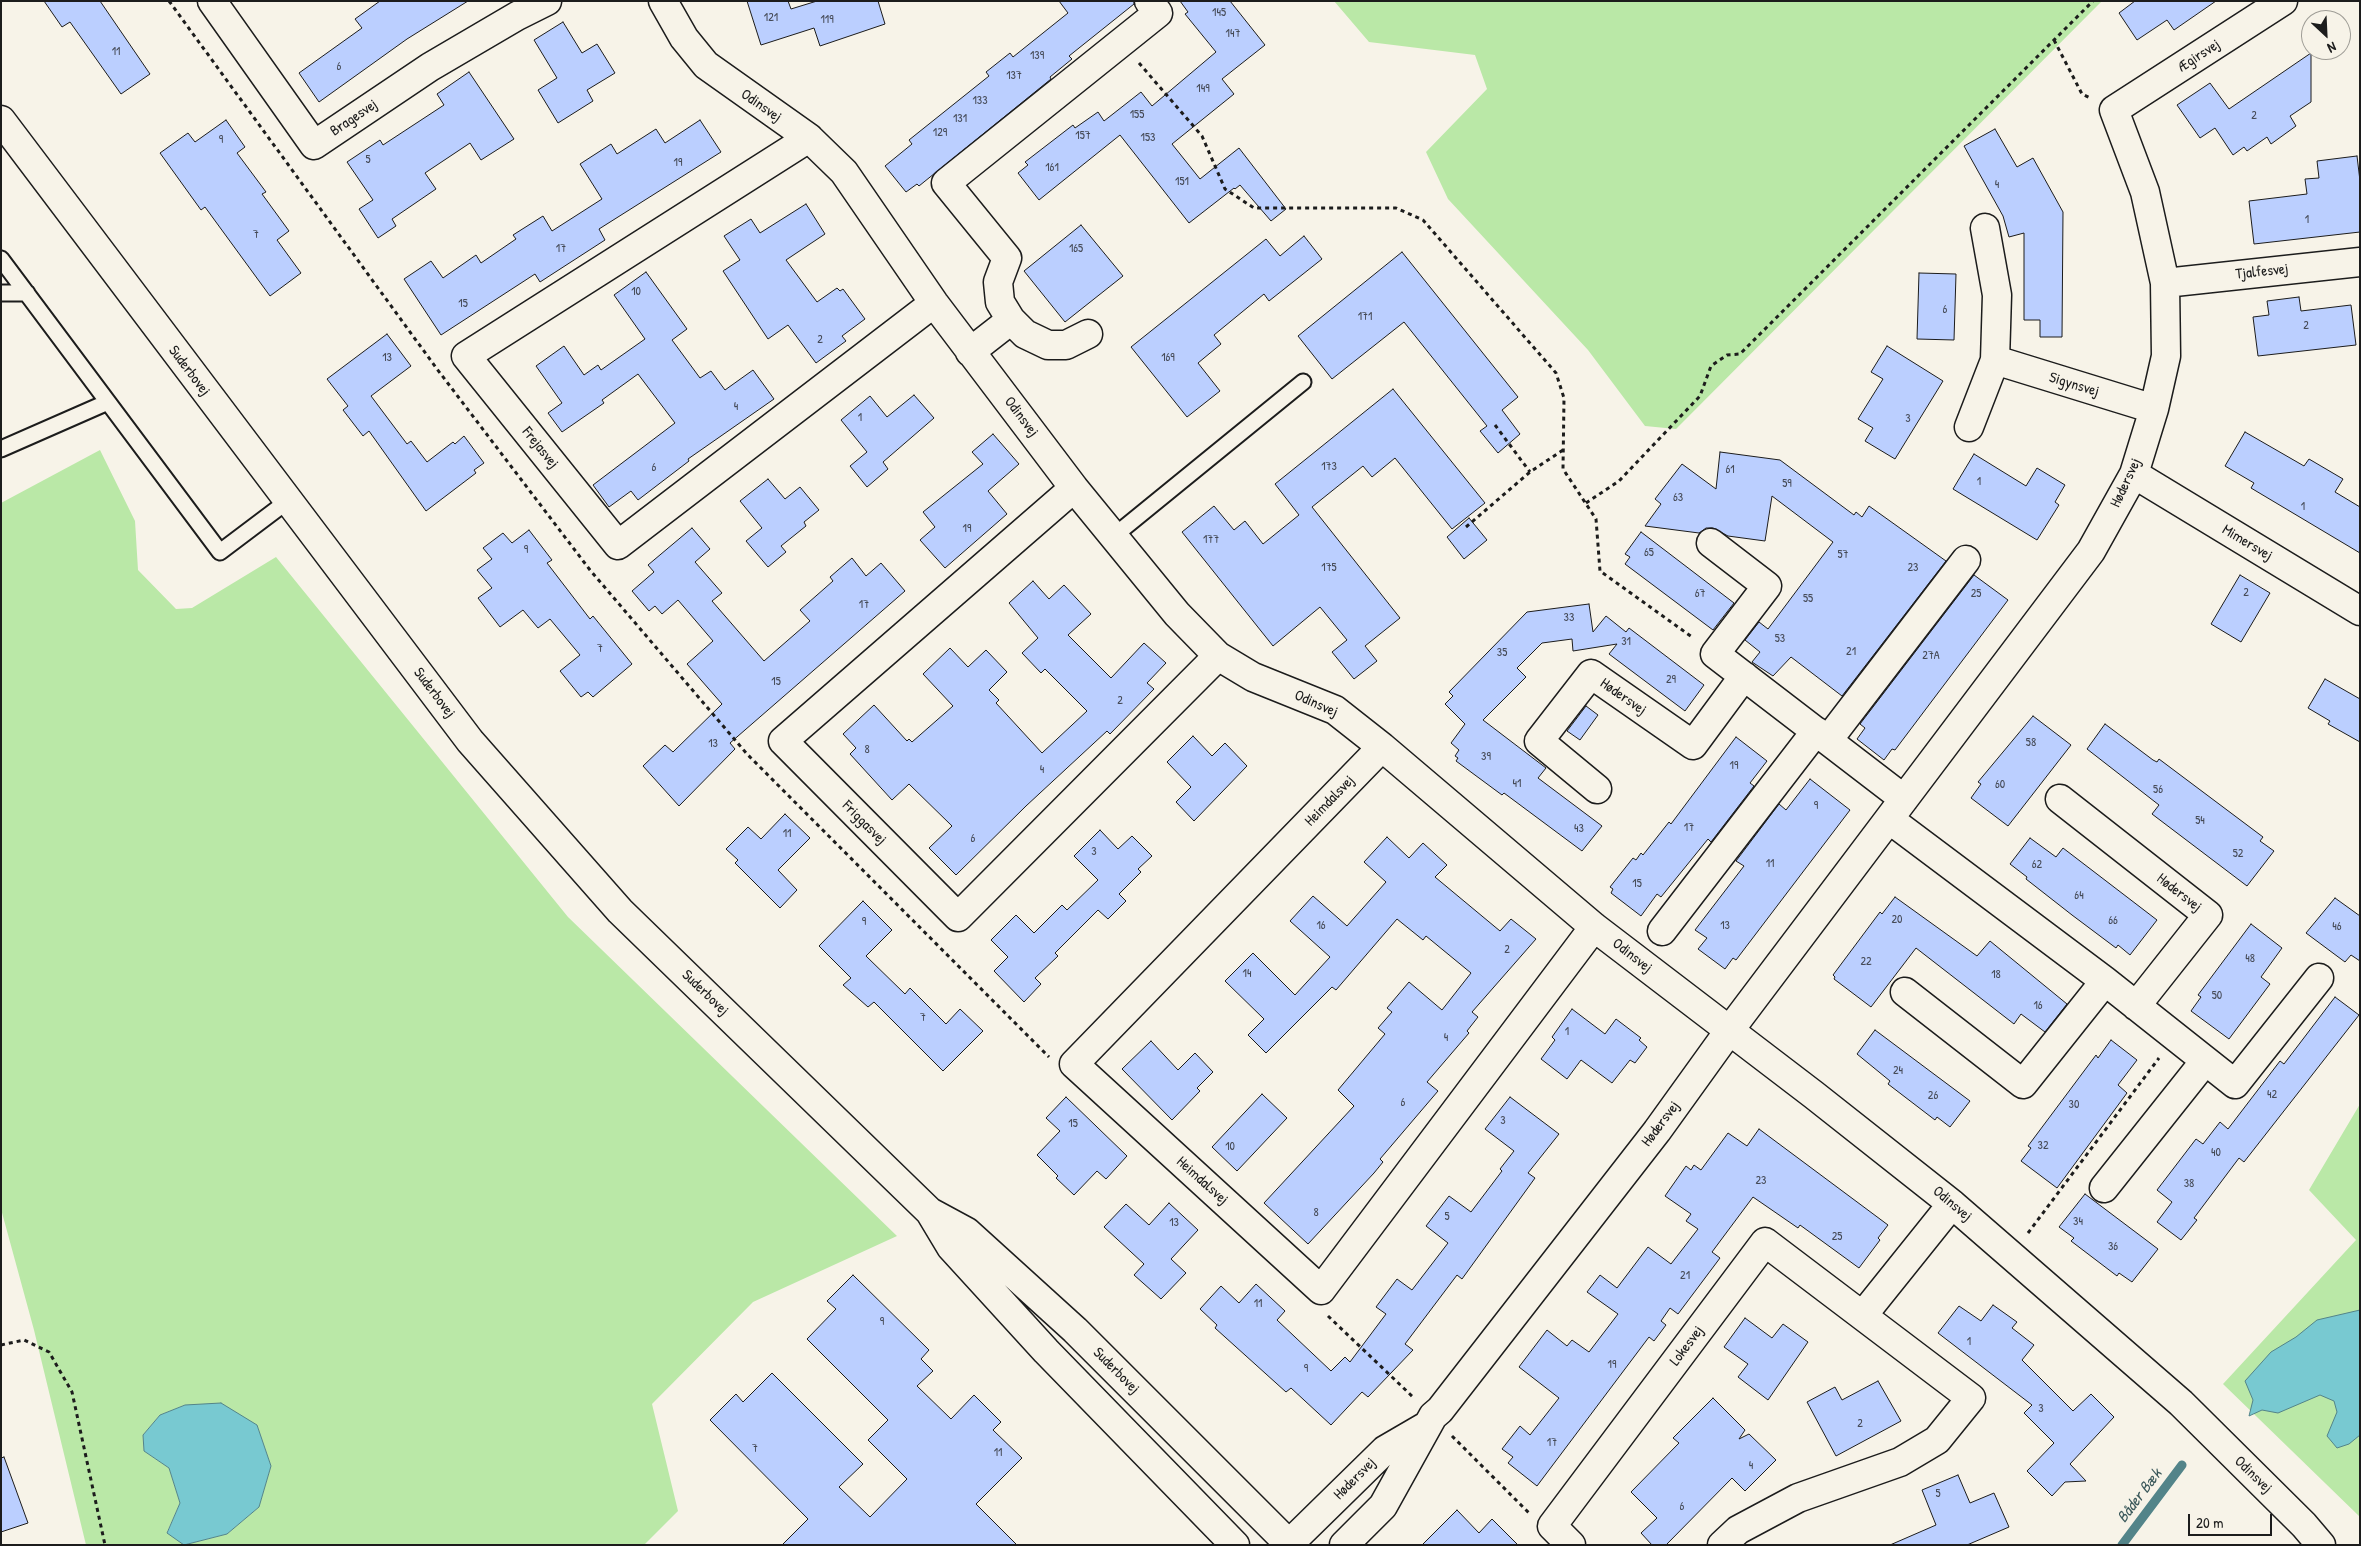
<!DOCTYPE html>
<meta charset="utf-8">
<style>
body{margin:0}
#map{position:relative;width:2361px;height:1546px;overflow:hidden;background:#f7f3e8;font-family:"Patrick Hand",sans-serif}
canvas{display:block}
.frame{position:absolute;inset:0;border:2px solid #1c1c1c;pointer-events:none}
.north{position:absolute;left:2301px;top:10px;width:50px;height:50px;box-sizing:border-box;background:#f7f3e8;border:1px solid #9f9d96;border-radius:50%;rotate:155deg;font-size:14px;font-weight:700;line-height:20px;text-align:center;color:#1c1c1c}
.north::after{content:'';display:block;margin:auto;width:18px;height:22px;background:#1c1c1c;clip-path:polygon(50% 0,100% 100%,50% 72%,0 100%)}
.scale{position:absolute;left:2188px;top:1514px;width:84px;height:22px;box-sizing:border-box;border:2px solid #1c1c1c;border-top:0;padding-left:6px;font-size:15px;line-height:18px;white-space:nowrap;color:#1c1c1c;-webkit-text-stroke:4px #f7f3e8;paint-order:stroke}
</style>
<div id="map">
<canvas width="2361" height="1546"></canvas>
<div class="frame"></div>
<div class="north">N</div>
<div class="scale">20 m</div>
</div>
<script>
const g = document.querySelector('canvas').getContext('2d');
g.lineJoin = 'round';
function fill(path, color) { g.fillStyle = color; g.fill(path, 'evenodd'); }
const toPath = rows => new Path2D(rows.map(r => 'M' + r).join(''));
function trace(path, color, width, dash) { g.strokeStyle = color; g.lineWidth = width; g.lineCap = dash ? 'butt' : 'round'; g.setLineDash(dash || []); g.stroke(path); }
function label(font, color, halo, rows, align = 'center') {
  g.font = font + ' "Patrick Hand",sans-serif'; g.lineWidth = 5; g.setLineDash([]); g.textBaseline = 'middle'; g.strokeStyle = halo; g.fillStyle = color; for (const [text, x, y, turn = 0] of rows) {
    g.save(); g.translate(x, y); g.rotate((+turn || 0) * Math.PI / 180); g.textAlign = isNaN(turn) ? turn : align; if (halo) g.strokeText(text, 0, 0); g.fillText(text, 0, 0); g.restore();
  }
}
fill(toPath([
 [1334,1,2102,1,1676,429,1645,426,1588,350,1448,199,1426,152,1487,89,1475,55,1369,42],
 [100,450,135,521,138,570,176,609,192,608,276,557,568,917,897,1236,753,1302,652,1404,678,1511,644,1545,184,1545,227,1534,259,1507,271,1466,257,1425,185,1405,160,1415,143,1435,144,1451,169,1468,180,1503,167,1532,184,1545,86,1545,34,1330,1,1209,1,503],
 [2360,1104,2360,1517,2223,1384,2356,1240,2309,1190]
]), '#bae8a7');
const water = toPath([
 [2360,1310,2360,1435,2349,1444,2337,1448,2327,1436,2337,1412,2334,1401,2320,1395,2278,1413,2262,1410,2249,1416,2253,1400,2245,1381,2271,1352,2296,1337,2317,1320,2360,1310],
 [221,1403,257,1425,271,1466,259,1507,227,1534,184,1545,167,1533,180,1503,169,1468,144,1451,143,1435,160,1415,185,1405,221,1403]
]);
fill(water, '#78c9d1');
trace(water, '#538489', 1);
trace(toPath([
 [2122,1545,2182,1465]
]), '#538489', 9);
const building = toPath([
 [44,1,100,1,150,74,121,94,70,22,62,27,44,1],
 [380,1,468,1,407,39,319,102,299,73,362,28,355,19,380,1],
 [747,1,788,1,791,9,817,1,878,1,885,24,820,46,814,28,761,45,747,1],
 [1059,1,1134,1,1134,4,1069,56,1072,59,1050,77,1051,79,919,186,917,184,906,192,885,166,912,144,909,140,989,76,986,72,1010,53,1013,57,1068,13,1059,1],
 [1180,1,1230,1,1265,45,1222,79,1234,94,1172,144,1200,179,1239,148,1286,209,1271,221,1240,185,1235,189,1234,188,1189,223,1120,135,1039,200,1018,173,1028,165,1025,162,1073,125,1075,128,1098,112,1104,121,1141,92,1152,106,1216,52,1185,14,1188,12,1180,1],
 [2135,1,2216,1,2174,30,2167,20,2137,40,2119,13,2135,1],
 [563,22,582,53,597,44,615,73,587,90,593,101,558,123,538,90,557,78,534,40,563,22],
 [2311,53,2311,102,2290,116,2296,126,2271,144,2267,137,2247,151,2244,147,2233,155,2215,128,2200,138,2177,105,2210,83,2229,109,2311,53],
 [469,72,514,139,481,160,470,143,425,173,436,189,392,219,396,226,378,238,359,209,373,200,347,162,380,140,383,145,444,105,437,94,469,72],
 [226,120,245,147,237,153,266,192,262,194,289,231,277,240,301,273,270,296,205,207,201,210,160,153,188,133,195,142,226,120],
 [700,120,721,152,599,229,605,240,540,282,535,274,441,335,404,279,431,261,443,278,476,255,481,263,516,239,513,235,543,216,552,231,602,199,580,164,611,144,617,154,656,129,665,143,700,120],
 [1995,129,2017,167,2033,158,2063,212,2062,337,2040,337,2040,320,2024,320,2024,233,2009,237,2003,216,1964,146,1995,129],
 [2357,156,2360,181,2360,232,2254,244,2249,201,2307,194,2305,179,2319,178,2317,161,2357,156],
 [806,204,825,234,786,260,817,302,837,288,840,291,843,289,865,319,842,336,846,341,816,363,788,325,768,339,723,271,740,260,724,236,751,219,760,233,806,204],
 [1081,225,1123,276,1065,322,1024,271,1081,225],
 [1304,236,1322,259,1269,301,1264,294,1214,335,1221,344,1198,363,1220,391,1187,417,1131,347,1266,239,1280,256,1304,236],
 [1402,252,1518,397,1502,410,1520,434,1498,453,1480,431,1487,426,1404,322,1332,379,1298,336,1402,252],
 [646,272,687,329,672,340,700,378,711,371,725,390,753,370,774,399,688,459,689,461,638,500,631,491,609,507,593,485,675,423,638,374,602,400,604,403,562,432,548,413,562,403,536,366,564,346,584,375,598,365,601,370,645,339,614,295,646,272],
 [1919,273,1956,274,1954,340,1917,339,1919,273],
 [2299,297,2301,311,2351,305,2356,345,2258,356,2253,317,2269,315,2267,301,2299,297],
 [387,334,411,366,371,396,407,444,411,441,427,462,453,442,455,444,464,436,484,463,474,470,476,473,426,511,369,431,363,436,343,410,348,406,327,379,387,334],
 [1887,346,1943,381,1895,459,1865,441,1873,428,1858,419,1883,379,1871,372,1887,346],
 [1393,389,1485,503,1452,529,1395,458,1372,477,1363,466,1312,507,1400,618,1365,646,1377,661,1354,679,1332,652,1347,640,1320,607,1273,646,1182,532,1214,506,1234,530,1245,521,1263,544,1299,515,1275,484,1393,389],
 [914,395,934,418,883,462,888,469,867,487,850,466,867,452,841,420,870,396,887,417,914,395],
 [2245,432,2304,466,2309,459,2343,479,2335,492,2360,507,2360,553,2251,488,2254,483,2225,466,2245,432],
 [993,434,1019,464,988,491,1007,514,945,568,920,540,935,527,923,512,983,464,972,452,993,434],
 [1720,452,1780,460,1854,515,1856,512,1862,517,1869,506,1946,561,1842,696,1791,657,1773,676,1752,662,1760,652,1745,640,1759,622,1768,629,1833,542,1772,496,1765,541,1728,536,1713,528,1706,528,1699,533,1645,526,1661,504,1655,499,1682,464,1716,489,1720,452],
 [1974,454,2026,486,2037,468,2065,485,2055,502,2059,505,2037,540,1953,489,1974,454],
 [768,479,785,499,800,487,819,510,804,522,806,526,781,546,786,552,768,567,746,541,762,528,740,501,768,479],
 [1469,518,1487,540,1464,559,1447,537,1469,518],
 [692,528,710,549,695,562,722,593,712,601,764,661,810,621,800,610,833,581,830,577,852,558,866,576,881,563,905,591,730,743,735,749,679,806,643,766,665,745,673,752,722,704,687,664,713,641,678,600,662,614,655,606,649,611,632,591,654,572,648,565,692,528],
 [529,530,552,560,547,563,590,619,593,616,632,664,593,697,588,692,581,697,560,671,580,655,550,619,538,628,523,610,500,627,478,598,492,588,477,570,492,559,483,548,503,533,512,543,529,530],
 [1641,532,1734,603,1713,630,1625,564,1630,557,1625,554,1641,532],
 [1974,575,2008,600,1895,750,1892,749,1884,760,1857,739,1865,728,1860,724,1974,575],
 [2240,575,2270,593,2241,642,2211,624,2240,575],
 [1033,581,1049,599,1064,585,1091,614,1068,635,1111,678,1144,643,1166,663,1147,683,1154,689,1110,734,1107,731,1026,806,956,875,929,848,952,826,909,784,892,800,850,754,856,748,843,734,874,705,907,741,909,739,912,742,953,706,923,674,950,648,968,667,986,650,1007,672,989,690,999,700,996,703,1042,753,1087,711,1045,669,1041,673,1022,653,1038,638,1009,603,1033,581],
 [1589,604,1593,632,1606,616,1626,632,1629,628,1704,685,1685,711,1609,654,1617,644,1573,651,1572,639,1542,643,1517,668,1526,677,1483,720,1546,768,1538,778,1602,826,1582,851,1504,793,1502,795,1456,761,1458,758,1455,756,1459,750,1451,743,1465,724,1445,704,1453,696,1449,692,1527,612,1589,604],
 [2325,679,2360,699,2360,742,2328,724,2330,721,2308,708,2325,679],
 [1586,706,1598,715,1580,740,1567,731,1586,706],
 [2033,716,2071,745,2008,826,1971,798,1981,784,1978,782,2033,716],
 [2105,724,2153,760,2157,762,2159,759,2263,837,2260,841,2274,851,2247,886,2152,814,2159,805,2087,749,2105,724],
 [1193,736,1212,756,1225,743,1247,766,1194,821,1176,802,1191,787,1167,762,1193,736],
 [1736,737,1767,761,1750,783,1754,786,1711,842,1708,839,1661,897,1657,894,1641,916,1611,893,1613,889,1610,887,1633,858,1636,860,1641,853,1643,855,1669,822,1671,824,1736,737],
 [1810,779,1850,810,1736,960,1733,958,1725,969,1698,949,1707,938,1695,930,1744,866,1736,861,1779,804,1786,810,1810,779],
 [785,814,810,838,778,870,797,890,780,908,735,863,738,860,726,849,748,827,761,839,785,814],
 [1100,830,1118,849,1132,836,1152,856,1138,869,1141,872,1119,894,1126,901,1108,919,1098,910,1055,953,1058,956,1035,978,1041,984,1024,1002,994,971,1008,957,991,940,1016,915,1034,933,1062,905,1067,910,1098,880,1074,856,1100,830],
 [1387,837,1409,858,1423,843,1447,865,1435,877,1500,931,1511,919,1536,939,1472,1012,1478,1017,1467,1031,1469,1033,1427,1082,1438,1091,1380,1159,1383,1162,1374,1173,1308,1244,1264,1203,1354,1106,1338,1090,1385,1034,1378,1028,1392,1012,1387,1008,1409,982,1442,1010,1471,973,1426,936,1423,940,1397,919,1336,990,1332,987,1266,1053,1248,1035,1264,1019,1225,981,1253,953,1295,995,1330,957,1290,921,1313,896,1347,926,1386,882,1364,862,1387,837],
 [2030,838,2056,857,2063,848,2157,920,2130,955,2118,945,2116,948,2072,915,2026,879,2027,877,2010,864,2030,838],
 [1895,897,1977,956,1990,941,2067,1004,2045,1032,2021,1014,2014,1024,1916,948,1871,1007,1834,979,1835,977,1833,975,1880,912,1882,914,1895,897],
 [2335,898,2360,916,2360,961,2351,955,2345,962,2306,933,2335,898],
 [863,901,892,930,866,956,905,994,910,988,946,1024,960,1009,983,1031,943,1071,874,1002,868,1007,843,985,851,978,819,946,863,901],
 [2251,924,2282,948,2261,977,2270,984,2229,1039,2191,1011,2201,997,2198,995,2251,924],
 [2335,997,2359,1015,2244,1162,2239,1158,2194,1218,2197,1220,2181,1240,2157,1222,2172,1202,2157,1190,2196,1139,2203,1144,2220,1122,2228,1129,2280,1061,2284,1064,2335,997],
 [1572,1009,1605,1034,1616,1019,1641,1038,1639,1040,1647,1047,1635,1063,1630,1060,1612,1083,1581,1060,1567,1079,1541,1059,1555,1040,1552,1037,1572,1009],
 [1875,1030,1970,1101,1950,1127,1937,1117,1935,1120,1888,1084,1890,1081,1857,1054,1875,1030],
 [2111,1040,2137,1060,2118,1085,2127,1093,2057,1188,2021,1161,2031,1148,2028,1146,2096,1055,2098,1058,2111,1040],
 [1151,1041,1178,1070,1195,1053,1213,1072,1197,1088,1200,1091,1172,1120,1122,1069,1151,1041],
 [1262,1094,1287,1118,1237,1171,1212,1147,1262,1094],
 [1066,1097,1127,1156,1106,1179,1097,1171,1074,1195,1056,1178,1058,1176,1037,1155,1060,1131,1046,1118,1066,1097],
 [1510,1097,1559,1134,1528,1173,1535,1178,1462,1279,1457,1275,1405,1344,1413,1350,1368,1397,1362,1392,1331,1425,1291,1388,1286,1392,1215,1328,1217,1325,1200,1309,1221,1286,1239,1303,1256,1284,1285,1311,1277,1320,1331,1371,1345,1357,1350,1362,1386,1314,1376,1307,1397,1279,1412,1290,1448,1243,1426,1226,1449,1196,1471,1212,1502,1171,1500,1169,1514,1151,1485,1129,1510,1097],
 [1759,1129,1888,1225,1878,1238,1880,1240,1859,1268,1800,1225,1798,1228,1753,1197,1712,1252,1720,1258,1678,1314,1670,1308,1661,1321,1666,1325,1654,1341,1649,1337,1537,1486,1508,1463,1513,1457,1502,1449,1520,1426,1530,1435,1559,1398,1519,1367,1547,1330,1567,1346,1572,1340,1589,1352,1618,1314,1587,1292,1600,1275,1617,1288,1648,1247,1671,1264,1698,1229,1686,1221,1691,1214,1665,1196,1686,1166,1691,1170,1694,1165,1701,1170,1728,1133,1747,1146,1759,1129],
 [2085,1194,2158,1249,2132,1282,2119,1273,2117,1276,2071,1241,2074,1238,2059,1227,2085,1194],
 [1169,1203,1198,1230,1171,1259,1186,1273,1161,1299,1134,1275,1144,1264,1104,1227,1126,1204,1149,1225,1169,1203],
 [853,1275,929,1350,921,1359,933,1371,917,1386,951,1419,974,1395,1001,1422,993,1430,1022,1458,976,1504,1017,1545,782,1545,808,1519,710,1420,736,1394,743,1402,772,1373,863,1464,839,1487,870,1517,907,1479,868,1440,888,1420,807,1339,836,1309,827,1301,853,1275],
 [1993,1305,2017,1322,2012,1328,2034,1345,2022,1360,2073,1411,2091,1394,2114,1417,2070,1464,2086,1481,2065,1482,2052,1496,2027,1471,2054,1443,2024,1413,2032,1405,1938,1333,1959,1306,1981,1321,1993,1305],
 [1745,1318,1772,1338,1783,1324,1808,1342,1768,1400,1738,1377,1748,1364,1724,1347,1745,1318],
 [1878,1381,1901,1421,1836,1456,1807,1402,1835,1387,1842,1400,1878,1381],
 [1713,1398,1745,1430,1739,1439,1749,1434,1776,1460,1745,1491,1732,1478,1666,1545,1652,1545,1641,1533,1657,1518,1631,1492,1679,1443,1673,1438,1713,1398],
 [4,1457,28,1523,1,1532,1,1458,4,1457],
 [1958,1475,1970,1503,1994,1493,2009,1527,1967,1545,1890,1545,1936,1525,1922,1490,1958,1475],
 [1457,1510,1479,1533,1492,1519,1518,1545,1422,1545,1457,1510]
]);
fill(building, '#bbcfff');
trace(building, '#1c1c1c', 1);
const lane = toPath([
 [1,259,220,552,289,500],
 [1,293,27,293],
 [1,449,108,402],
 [1114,536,1303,382]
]);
const street = toPath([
 [212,1,314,145,430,67,517,16,547,1],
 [663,1,684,38,706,65,809,138,844,172,934,303,1074,488,1177,614,1218,656,1253,677,1335,710,1382,747,1594,927,1814,1095,1952,1204,2181,1403,2304,1525,2321,1545],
 [809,138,466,356,618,545,934,303],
 [2165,283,2360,262],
 [1088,334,1066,345,1048,345,1025,334,1011,320,1000,302,998,282,1007,258,946,183,1158,13,1149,1],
 [970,352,1011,320],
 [1995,360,2154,409],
 [1969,427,1995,360,1997,295,1985,228],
 [2134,474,2360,611],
 [1074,488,783,741,958,917,1218,656],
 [1711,543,1767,586,1715,654,1904,799],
 [1828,740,1966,560],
 [1382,747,1074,1064,1321,1290,1594,927],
 [1597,789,1539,741,1591,674,1693,745,1744,676],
 [2060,799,2208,915,2136,1006],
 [1889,819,2105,981,2235,1084,2319,978],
 [1662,931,1816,731],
 [1905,992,2023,1084,2105,981],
 [2104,1188,2205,1061],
 [1863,1315,1952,1204],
 [1289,1544,1385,1450,1428,1425],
 [1344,1545,1383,1506,1433,1416,1440,1410,1657,1131,1729,1031,2091,551,2134,474,2154,409,2166,356,2165,283,2145,192,2114,110,2283,1],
 [1571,1545,1552,1526,1765,1242,1971,1398,1937,1440,1900,1462,1798,1498,1738,1530,1722,1545]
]);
const secondary = toPath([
 [1,120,470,741,620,911,930,1212,951,1247,1046,1351,1235,1545],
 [930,1212,967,1232,1075,1330,1290,1545]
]);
trace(lane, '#1c1c1c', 19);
trace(street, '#1c1c1c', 31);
trace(secondary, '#1c1c1c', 31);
trace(toPath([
 [169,1,437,369,590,570,747,754,1049,1057],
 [2054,40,2082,94,2090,98],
 [1139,63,1202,136,1225,189,1254,208,1396,208,1423,220,1556,373,1564,398,1563,469,1596,519,1600,571,1692,637],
 [1495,425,1530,472],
 [1586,503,1619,481,1700,396,1711,366,1727,355,1740,354,2093,1],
 [1466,527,1530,472,1563,450],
 [2028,1233,2159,1058],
 [1328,1316,1414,1398],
 [1,1345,24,1340,49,1352,72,1392,105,1545],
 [1452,1436,1529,1513]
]), '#1c1c1c', 3, [4, 4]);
trace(lane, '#f7f3e8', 15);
trace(street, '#f7f3e8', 28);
trace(secondary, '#f7f3e8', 28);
label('12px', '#444955', null, [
 ["145",1219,13],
 ["121",771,18],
 ["119",827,20],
 ["147",1233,34],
 ["11",116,52],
 ["139",1037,56],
 ["6",339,67],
 ["137",1014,76],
 ["149",1203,89],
 ["133",980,101],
 ["155",1137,115],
 ["2",2254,116],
 ["131",960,119],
 ["129",940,133],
 ["157",1083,136],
 ["153",1148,138],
 ["9",221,140],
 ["5",368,160],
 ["19",678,163],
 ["161",1052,168],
 ["151",1182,182],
 ["4",1997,185],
 ["1",2307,220],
 ["7",256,235],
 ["17",561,249],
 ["165",1076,249],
 ["10",636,292],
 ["15",463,304],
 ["6",1945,310],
 ["171",1365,317],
 ["2",2306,326],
 ["2",820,340],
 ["13",387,358],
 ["169",1168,358],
 ["4",736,407],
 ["1",860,418],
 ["3",1908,419],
 ["173",1329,467],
 ["6",654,468],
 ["61",1730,470],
 ["1",1979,482],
 ["59",1787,484],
 ["63",1678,498],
 ["1",2303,507],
 ["19",967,529],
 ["177",1211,540],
 ["9",526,550],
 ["65",1649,553],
 ["57",1843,555],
 ["175",1329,568],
 ["23",1913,568],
 ["2",2246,593],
 ["67",1700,594],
 ["25",1976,594],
 ["55",1808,599],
 ["17",864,605],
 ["33",1569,618],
 ["53",1780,639],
 ["31",1626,642],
 ["7",600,649],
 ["21",1851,652],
 ["35",1502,653],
 ["27A",1931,656],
 ["29",1671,680],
 ["15",776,682],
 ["2",1120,701],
 ["58",2031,743],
 ["13",713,744],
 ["8",867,750],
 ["39",1486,757],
 ["19",1734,766],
 ["4",1042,770],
 ["41",1517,784],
 ["60",2000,785],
 ["56",2158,790],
 ["9",1816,806],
 ["54",2200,821],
 ["17",1689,828],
 ["43",1579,829],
 ["11",787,834],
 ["6",973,839],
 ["3",1094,852],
 ["52",2238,854],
 ["11",1770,864],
 ["62",2037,865],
 ["15",1637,884],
 ["64",2079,896],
 ["20",1897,920],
 ["66",2113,921],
 ["9",864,922],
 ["16",1321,926],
 ["13",1725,926],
 ["46",2337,927],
 ["2",1507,950],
 ["48",2250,959],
 ["22",1866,962],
 ["14",1247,974],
 ["18",1996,975],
 ["50",2217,996],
 ["16",2038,1006],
 ["7",923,1018],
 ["1",1567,1032],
 ["4",1446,1038],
 ["24",1898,1071],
 ["42",2272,1095],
 ["26",1933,1096],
 ["6",1403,1103],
 ["30",2074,1105],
 ["3",1503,1121],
 ["15",1073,1124],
 ["32",2043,1146],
 ["10",1230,1147],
 ["40",2216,1153],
 ["23",1761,1181],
 ["38",2189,1184],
 ["8",1316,1213],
 ["5",1447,1217],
 ["34",2078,1222],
 ["13",1174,1223],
 ["25",1837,1237],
 ["36",2113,1247],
 ["21",1685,1276],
 ["11",1258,1304],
 ["9",882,1322],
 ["1",1969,1342],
 ["19",1612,1365],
 ["9",1306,1369],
 ["3",2041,1409],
 ["2",1860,1424],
 ["17",1552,1443],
 ["7",755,1449],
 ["11",998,1453],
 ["4",1751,1466],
 ["5",1938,1494],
 ["6",1682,1507]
]);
label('15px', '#1c1c1c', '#f7f3e8', [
 ["Ægirsvej",2199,56,-33],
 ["Odinsvej",761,106,35],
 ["Bragesvej",354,118,-34],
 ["Tjalfesvej",2262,272,-6],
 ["Suderbovej",189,371,53],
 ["Sigynsvej",2074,385,17],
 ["Odinsvej",1021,417,53],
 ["Frejasvej",540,448,51],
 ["Hødersvej",2126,483,-65],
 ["Mimersvej",2247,543,31],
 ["Suderbovej",434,693,53],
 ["Hødersvej",1623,697,35],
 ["Odinsvej",1316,704,24],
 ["Heimdalsvej",1330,801,-46],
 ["Friggasvej",864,823,45],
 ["Hødersvej",2179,893,38],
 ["Odinsvej",1632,956,38],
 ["Suderbovej",705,993,44],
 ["Hødersvej",1661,1124,-53],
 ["Heimdalsvej",1202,1181,42],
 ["Odinsvej",1952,1204,40],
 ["Lokesvej",1687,1346,-53],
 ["Suderbovej",1116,1371,45],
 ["Odinsvej",2253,1475,44],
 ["Hødersvej",1355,1479,-45]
]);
label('italic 16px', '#3c595b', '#f7f3e8', [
 ["Båder Bæk",2140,1496,-53]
]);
</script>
